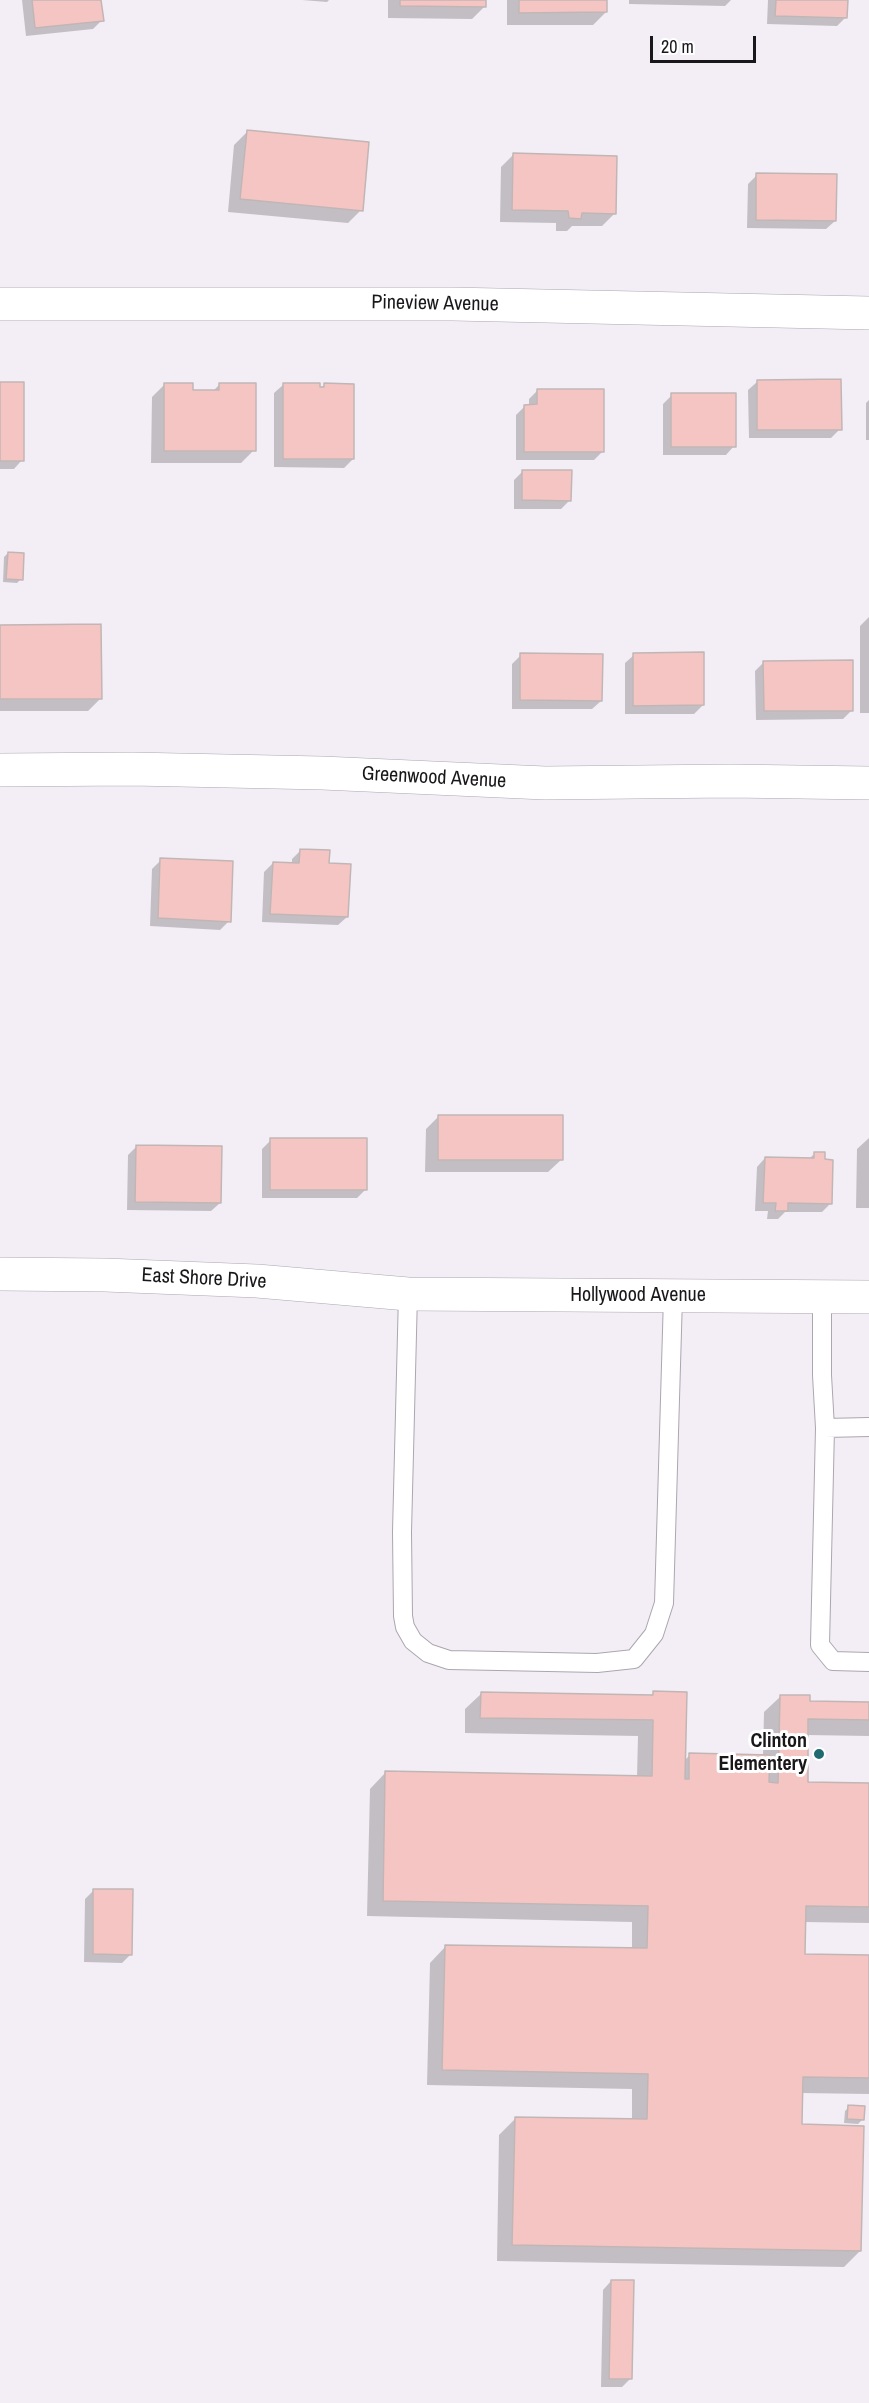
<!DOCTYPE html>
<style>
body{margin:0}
#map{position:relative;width:869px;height:2403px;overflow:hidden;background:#f3eef6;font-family:"Archivo Narrow",sans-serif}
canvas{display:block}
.scale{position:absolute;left:650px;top:36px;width:106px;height:27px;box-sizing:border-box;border:3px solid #19171a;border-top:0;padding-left:8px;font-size:18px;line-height:21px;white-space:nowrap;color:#19171a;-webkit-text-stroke:4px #fff;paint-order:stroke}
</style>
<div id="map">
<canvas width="869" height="2403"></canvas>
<div class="scale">20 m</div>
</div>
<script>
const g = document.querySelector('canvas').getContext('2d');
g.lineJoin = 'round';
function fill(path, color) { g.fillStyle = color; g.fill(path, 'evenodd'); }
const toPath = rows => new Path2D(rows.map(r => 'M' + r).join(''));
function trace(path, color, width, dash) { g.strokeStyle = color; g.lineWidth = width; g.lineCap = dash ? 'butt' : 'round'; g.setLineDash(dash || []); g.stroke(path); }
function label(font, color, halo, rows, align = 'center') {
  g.font = font + ' "Archivo Narrow",sans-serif'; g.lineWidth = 6; g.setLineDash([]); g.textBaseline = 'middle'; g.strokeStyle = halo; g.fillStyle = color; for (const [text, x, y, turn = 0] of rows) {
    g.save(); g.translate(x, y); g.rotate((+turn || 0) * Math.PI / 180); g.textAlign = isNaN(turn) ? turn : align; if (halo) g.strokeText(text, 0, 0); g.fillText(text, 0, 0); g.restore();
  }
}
fill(toPath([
 [22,0,100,0,102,20,93,29,26,36],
 [302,0,329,0,327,2],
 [388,0,485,0,485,6,472,19,388,18],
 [507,0,606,0,606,12,593,25,507,25],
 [629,0,731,0,725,6,629,4],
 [768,0,846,0,846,17,837,26,767,24],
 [247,132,361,210,348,223,228,212,234,145],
 [514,154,615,213,602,226,572,226,567,231,556,231,556,223,500,222,501,167],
 [757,175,835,221,826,229,747,228,748,184],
 [757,382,840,429,831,438,749,438,748,390],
 [0,383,22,460,14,469,0,469],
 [165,384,191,391,213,391,220,384,254,450,241,463,151,463,152,397],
 [283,385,318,389,325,385,353,459,344,468,274,467,274,393],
 [537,391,603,451,594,460,516,460,516,415,525,406,529,406,529,399],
 [672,395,734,446,726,455,663,455,663,404],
 [869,400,869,440,866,440,866,403],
 [523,471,570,500,561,509,514,509,514,480],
 [8,553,21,579,17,583,3,582,4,557],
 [869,617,869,713,860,713,860,626],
 [0,626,101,698,88,711,0,711],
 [521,655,601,701,592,709,512,709,512,664],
 [634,655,703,705,694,714,625,714,625,663],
 [764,662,852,710,843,719,756,720,755,671],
 [301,850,328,864,347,917,338,925,262,922,264,872,273,863,292,864,292,859],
 [161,860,229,921,220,930,150,926,152,869],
 [439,1116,561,1160,548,1172,425,1172,426,1129],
 [869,1138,869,1208,856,1208,857,1149],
 [271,1140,366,1189,357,1198,262,1198,262,1149],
 [137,1146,220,1203,211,1211,127,1210,128,1155],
 [815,1153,830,1204,822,1212,785,1212,778,1219,767,1219,768,1211,755,1211,757,1167,765,1158,808,1160],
 [482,1693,650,1696,654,1693,684,1761,690,1755,763,1756,764,1712,781,1696,809,1702,869,1703,869,1736,807,1735,806,1784,869,1785,869,1923,804,1922,803,1955,869,1957,869,2094,801,2093,800,2126,860,2251,844,2267,497,2261,499,2135,515,2119,632,2121,632,2089,427,2085,430,1963,446,1946,632,1950,632,1922,367,1916,370,1789,386,1772,637,1777,638,1736,465,1733,465,1709],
 [94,1890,131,1954,122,1963,84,1962,85,1899],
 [849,2107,862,2120,858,2124,844,2123,845,2111],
 [611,2281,631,2378,622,2387,601,2387,603,2290]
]), '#0003');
const building = toPath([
 [32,0,101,0,104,21,35,28,32,0],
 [400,0,486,0,486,7,400,6,400,0],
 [519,0,607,0,607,12,519,13,519,0],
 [776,0,848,0,847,18,775,16,776,0],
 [247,130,369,142,363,211,240,199,247,130],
 [513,153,617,156,616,214,582,213,581,219,569,218,568,211,512,210,513,153],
 [756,173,837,174,836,221,756,220,756,173],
 [841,379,842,430,757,430,757,380,841,379],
 [0,382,24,382,24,461,0,461,0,382],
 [164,383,193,383,193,390,219,390,219,383,256,383,256,451,164,451,164,383],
 [283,383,320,383,320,387,324,387,324,383,354,384,354,459,283,459,283,383],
 [537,389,604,389,604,452,524,452,524,405,537,404,537,389],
 [671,393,736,393,736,447,671,447,671,393],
 [522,470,572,470,571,501,522,500,522,470],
 [8,552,24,553,23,580,6,579,8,552],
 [101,624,102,699,0,699,0,625,101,624],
 [704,652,704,705,633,706,633,653,704,652],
 [520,653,603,654,602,701,520,700,520,653],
 [853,660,853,711,764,711,763,661,853,660],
 [300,849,330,850,329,863,351,864,348,917,270,914,273,862,299,863,300,849],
 [160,858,233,861,231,922,158,918,160,858],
 [438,1115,563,1115,563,1160,438,1160,438,1115],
 [270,1138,367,1138,367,1190,270,1190,270,1138],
 [136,1145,222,1146,221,1203,135,1202,136,1145],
 [814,1152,825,1152,825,1159,833,1160,832,1204,788,1203,788,1211,775,1211,776,1203,763,1203,765,1157,814,1158,814,1152],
 [653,1691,687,1692,685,1779,689,1779,689,1753,770,1755,769,1782,778,1783,780,1695,810,1695,810,1701,869,1702,869,1720,808,1719,808,1782,869,1783,869,1907,806,1906,805,1954,869,1955,869,2078,803,2077,802,2124,864,2126,861,2251,512,2245,515,2117,647,2119,648,2074,442,2070,445,1945,647,1948,648,1906,383,1901,385,1771,652,1776,653,1720,480,1718,481,1692,653,1695,653,1691],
 [93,1889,133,1889,132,1955,93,1954,93,1889],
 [848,2105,865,2106,864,2120,847,2119,848,2105],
 [611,2280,634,2280,632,2379,609,2379,611,2280]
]);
fill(building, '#f4c5c3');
trace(building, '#c1b6b5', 1.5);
const service = toPath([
 [408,1294,402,1532,403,1616,405,1627,413,1641,428,1653,449,1660,597,1663,634,1659,654,1634,664,1603,673,1297],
 [822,1296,822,1375,825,1428],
 [869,1427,825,1428,820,1645,833,1661,869,1662]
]);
const minor = toPath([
 [0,304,452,304,869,313],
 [0,770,132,769,322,773,545,783,730,781,869,783],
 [0,1274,105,1275,257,1281,408,1294,869,1297]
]);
trace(service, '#aca6ae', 20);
trace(minor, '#aca6ae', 34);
trace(service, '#fff', 18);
trace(minor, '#fff', 33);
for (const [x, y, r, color] of [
 [819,1754,6,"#206b72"]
]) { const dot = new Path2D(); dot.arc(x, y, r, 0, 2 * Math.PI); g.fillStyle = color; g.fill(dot); trace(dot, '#fff', 2); }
label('20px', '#19171a', '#fff', [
 ["Pineview Avenue",435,304,1],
 ["Greenwood Avenue",434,778,3],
 ["East Shore Drive",204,1279,3],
 ["Hollywood Avenue",638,1296]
]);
label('bold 20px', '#19171a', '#fff', [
 ["Clinton",807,1742],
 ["Elementery",807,1765]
], 'right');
</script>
